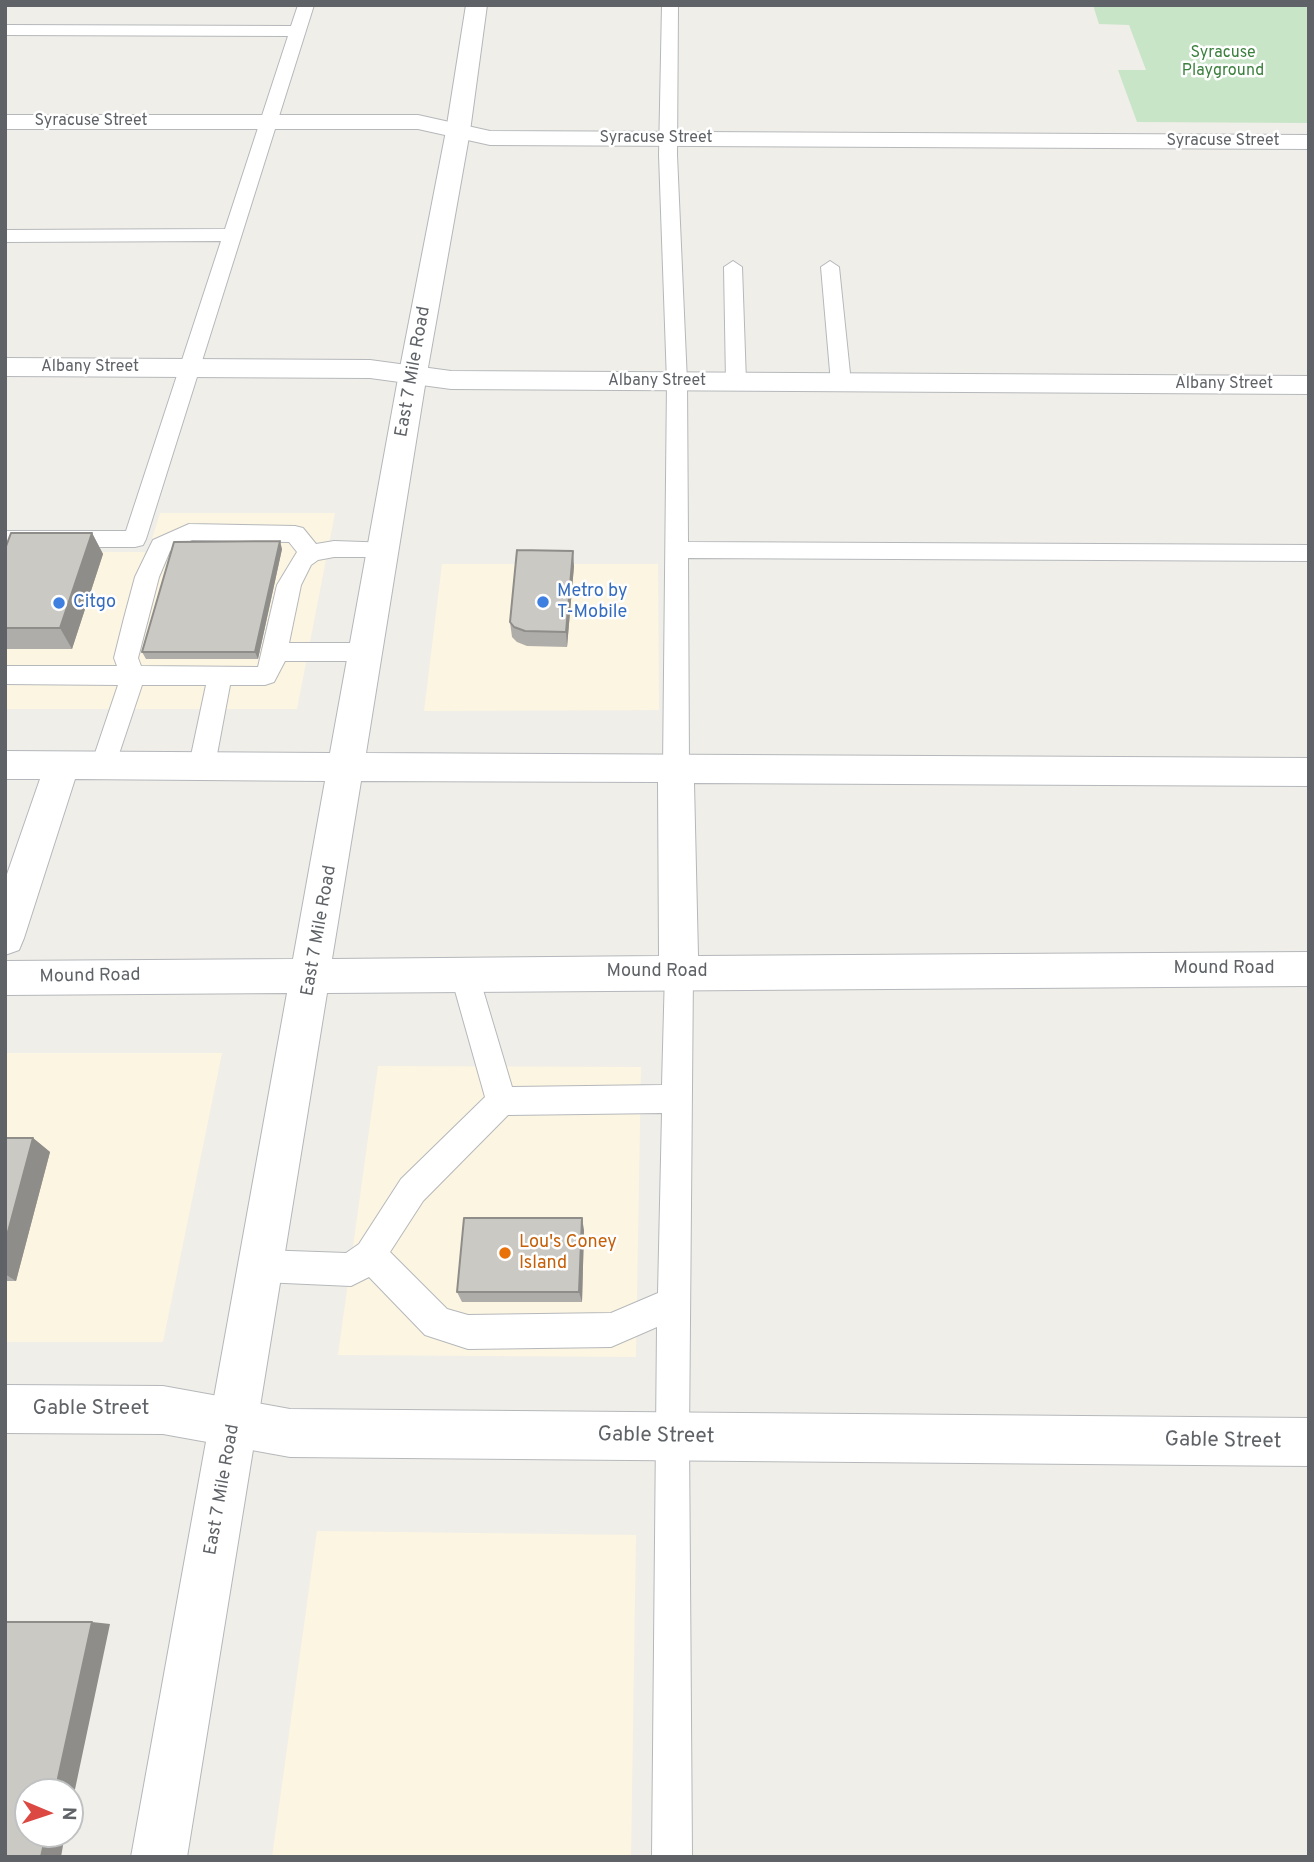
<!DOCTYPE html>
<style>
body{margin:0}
#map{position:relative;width:1314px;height:1862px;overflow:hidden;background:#f0eee8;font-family:Overpass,sans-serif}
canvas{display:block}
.frame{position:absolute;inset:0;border:7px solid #5f6367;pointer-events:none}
.north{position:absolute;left:14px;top:1778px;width:70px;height:70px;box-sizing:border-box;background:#fff;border:2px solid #bfc1c2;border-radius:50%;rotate:92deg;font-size:19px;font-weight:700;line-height:28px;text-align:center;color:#5f6367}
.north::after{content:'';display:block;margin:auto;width:24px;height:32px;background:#dc4942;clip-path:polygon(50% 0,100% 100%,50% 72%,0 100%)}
</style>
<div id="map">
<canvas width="1314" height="1862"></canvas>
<div class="frame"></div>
<div class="north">N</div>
</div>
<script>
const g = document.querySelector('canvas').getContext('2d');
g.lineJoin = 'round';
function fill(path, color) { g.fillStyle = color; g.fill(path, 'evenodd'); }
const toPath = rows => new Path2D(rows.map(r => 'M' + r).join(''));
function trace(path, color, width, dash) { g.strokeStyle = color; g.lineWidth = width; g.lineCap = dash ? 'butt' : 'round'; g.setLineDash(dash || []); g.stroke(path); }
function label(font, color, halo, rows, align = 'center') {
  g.font = font + ' Overpass,sans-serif'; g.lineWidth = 5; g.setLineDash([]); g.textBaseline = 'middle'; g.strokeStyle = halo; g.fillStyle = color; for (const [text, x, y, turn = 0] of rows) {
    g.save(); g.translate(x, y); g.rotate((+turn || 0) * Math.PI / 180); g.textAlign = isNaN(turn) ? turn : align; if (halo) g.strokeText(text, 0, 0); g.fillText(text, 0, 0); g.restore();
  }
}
fill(toPath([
 [160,513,335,513,297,709,5,709,5,552,148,552],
 [442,564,658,564,659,710,424,711],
 [5,1053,222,1053,163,1342,5,1342],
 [378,1066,641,1067,636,1357,338,1355],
 [317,1531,636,1535,631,1857,272,1857]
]), '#fcf5e1');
fill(toPath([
 [1093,5,1309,5,1309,123,1137,122,1118,70,1146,70,1129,25,1099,24]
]), '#c8e5c7');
const lane = toPath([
 [298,5,314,5,146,539,143,545,135,547,5,547,5,531,126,531,221,241,5,242,5,230,225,229,288,36,5,35,5,25,291,26,298,5],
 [662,5,678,5,677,155,687,382,688,542,1309,545,1309,561,688,558,689,768,685,775,676,778,667,775,663,768,667,382,659,155,662,5],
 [733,261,742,267,746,382,743,387,736,388,729,387,726,382,724,267,733,261],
 [830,261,839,267,851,383,848,388,841,389,834,388,831,383,821,267,830,261],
 [189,524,295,526,303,528,316,544,334,541,392,543,395,549,392,555,384,557,334,557,318,560,311,565,301,585,289,643,367,643,376,646,379,652,376,658,367,661,285,661,274,682,265,685,230,685,215,765,211,772,202,775,193,772,189,765,206,685,142,685,113,772,104,775,95,772,91,765,118,685,5,684,5,666,117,666,114,658,124,618,135,577,150,546,153,540,189,524],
 [192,540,289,542,297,552,277,585,258,667,141,666,138,658,159,577,170,551,192,540],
 [679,960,689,963,693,972,689,1437,692,1857,652,1857,657,1327,611,1347,468,1349,425,1335,369,1277,351,1286,262,1282,250,1277,246,1266,250,1255,262,1250,346,1253,359,1244,401,1179,485,1097,450,973,454,964,464,961,474,964,478,973,512,1087,662,1085,665,972,669,963,679,960],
 [662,1113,658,1293,611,1313,468,1315,447,1309,390,1252,423,1201,508,1115,662,1113]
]);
const street = toPath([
 [5,115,418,115,490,131,1309,135,1309,149,490,145,418,129,5,129,5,115],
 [5,358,370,360,451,371,1309,376,1309,394,451,389,370,378,5,376,5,358],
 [5,1385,163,1386,290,1409,1309,1418,1309,1466,290,1457,163,1434,5,1433,5,1385]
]);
const secondary = toPath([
 [466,5,487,5,470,131,427,373,366,753,1309,758,1309,786,694,783,698,956,1309,952,1309,986,327,993,187,1857,131,1857,287,993,5,995,5,961,293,959,325,781,75,779,24,938,19,950,5,955,5,880,40,779,5,779,5,751,330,753,399,373,446,131,466,5],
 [361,781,658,782,659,956,332,959,361,781]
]);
trace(lane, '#b5b8bb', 2);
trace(street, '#b5b8bb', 2);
trace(secondary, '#b4b7bb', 2);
fill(lane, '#fff');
fill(street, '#fff');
fill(secondary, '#fff');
fill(toPath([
 [92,533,103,554,72,649,5,649,5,549],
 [282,549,258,659,146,659,142,652],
 [574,566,567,647,527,646,517,642,512,637,510,622],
 [5,1138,33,1138,50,1152,16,1281,5,1281],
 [584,1230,582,1302,462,1302,457,1292]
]), '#afada9');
fill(toPath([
 [92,533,103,554,72,649,60,628],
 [280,541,282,549,258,659,255,652],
 [573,551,574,566,567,647,566,632],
 [33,1138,50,1152,16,1281,5,1274,5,1243],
 [582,1218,584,1230,582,1302,579,1292],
 [92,1622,110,1624,70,1813,70,1792,55,1792],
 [46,1834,65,1834,61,1857,41,1857]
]), '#8e8d89');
const building = toPath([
 [11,533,92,533,60,628,5,628,5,549,11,533],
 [280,541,255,652,142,652,174,542,280,541],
 [517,550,573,551,566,632,525,631,514,627,510,622,517,550],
 [5,1138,33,1138,5,1243,5,1138],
 [464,1218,582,1218,579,1292,457,1292,464,1218],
 [5,1622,92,1622,55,1792,28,1792,28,1834,46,1834,41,1857,5,1857,5,1622]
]);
fill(building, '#cbc9c4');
trace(building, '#8e8d89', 2);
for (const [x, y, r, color] of [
 [543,602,7,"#3f7fe0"],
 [59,603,7,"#3f7fe0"],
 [505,1253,7,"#e8710a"]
]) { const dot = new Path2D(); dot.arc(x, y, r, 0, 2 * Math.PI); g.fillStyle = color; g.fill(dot); trace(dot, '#fff', 2.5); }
label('16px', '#3c803e', '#fff', [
 ["Syracuse",1223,54],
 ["Playground",1223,72]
]);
label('16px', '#5f6367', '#fff', [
 ["Syracuse Street",91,122],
 ["Syracuse Street",656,139],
 ["Syracuse Street",1223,142],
 ["Albany Street",90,368],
 ["Albany Street",657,382],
 ["Albany Street",1224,385]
]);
label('18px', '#5f6367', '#fff', [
 ["East 7 Mile Road",414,372,-80],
 ["East 7 Mile Road",320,931,-80],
 ["Mound Road",1224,969],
 ["Mound Road",657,972],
 ["Mound Road",90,977,-1],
 ["East 7 Mile Road",223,1490,-80]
]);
label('18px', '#366cbe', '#fff', [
 ["Metro by",557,592],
 ["T-Mobile",557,613],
 ["Citgo",73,603]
], 'left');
label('18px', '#c56008', '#fff', [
 ["Lou's Coney",519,1243],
 ["Island",519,1264]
], 'left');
label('21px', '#5f6367', '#fff', [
 ["Gable Street",91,1410],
 ["Gable Street",656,1437,1],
 ["Gable Street",1223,1442,1]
]);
</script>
